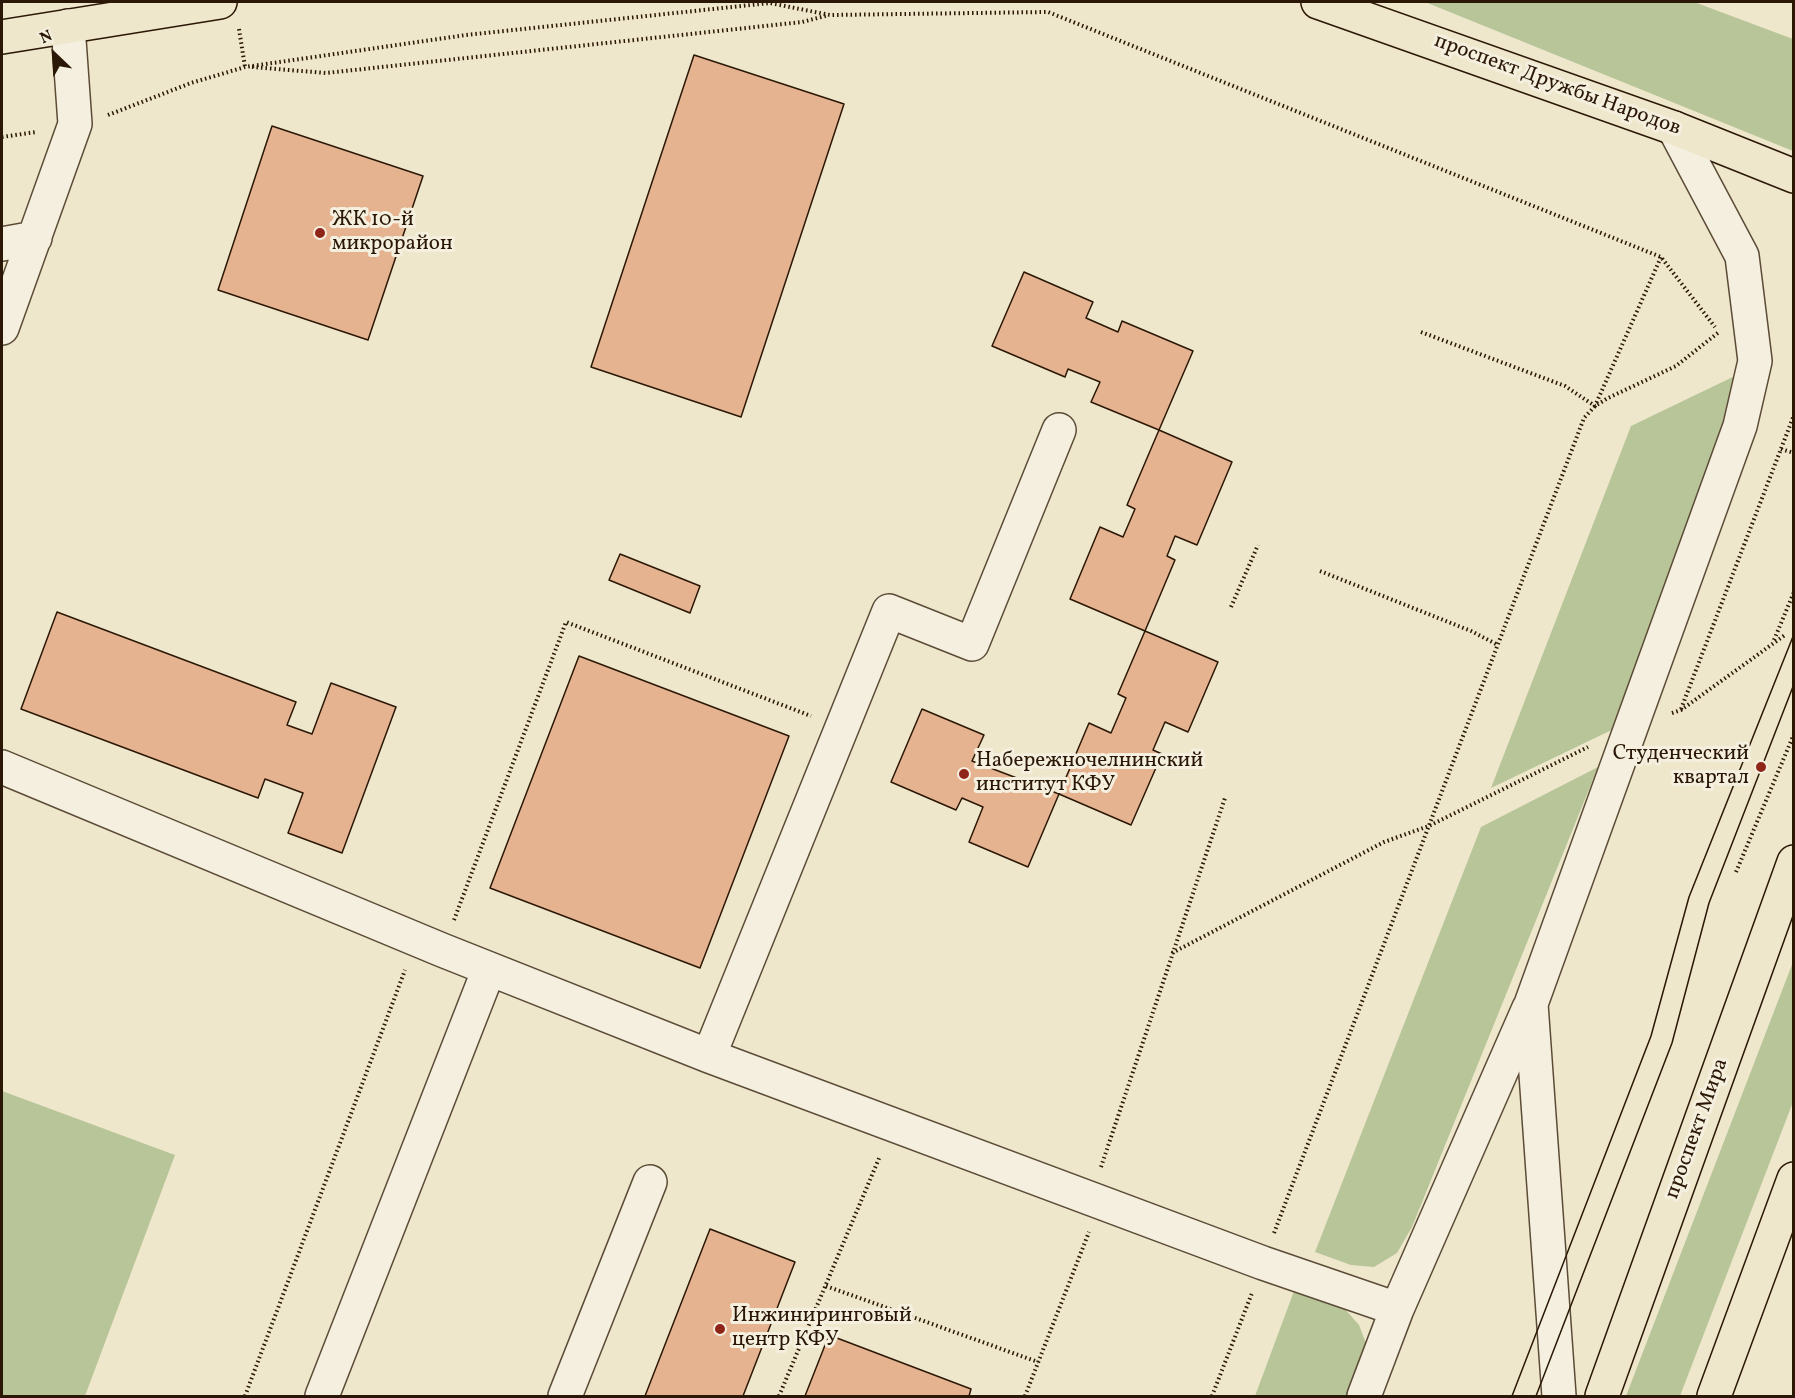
<!DOCTYPE html>
<meta charset="utf-8">
<style>
body{margin:0}
#map{position:relative;width:1795px;height:1398px;overflow:hidden;background:#eee7cc;font-family:Vollkorn,serif}
canvas{display:block}
.frame{position:absolute;inset:0;border:3px solid #2b1705;pointer-events:none}
.north{position:absolute;left:24px;top:24px;width:60px;height:60px;-webkit-text-stroke:4px #f4efde;paint-order:stroke;rotate:335deg;font-size:16px;font-weight:700;line-height:24px;text-align:center;color:#2b1705}
.north::after{content:'';display:block;margin:auto;width:21px;height:27px;background:#2b1705;clip-path:polygon(50% 0,100% 100%,50% 72%,0 100%)}
</style>
<div id="map">
<canvas width="1795" height="1398"></canvas>
<div class="frame"></div>
<div class="north">N</div>
</div>
<script>
const g = document.querySelector('canvas').getContext('2d');
g.lineJoin = 'round';
function fill(path, color) { g.fillStyle = color; g.fill(path, 'evenodd'); }
const toPath = rows => new Path2D(rows.map(r => 'M' + r).join(''));
function trace(path, color, width, dash) { g.strokeStyle = color; g.lineWidth = width; g.lineCap = dash ? 'butt' : 'round'; g.setLineDash(dash || []); g.stroke(path); }
function label(font, color, halo, rows, align = 'center') {
  g.font = font + ' Vollkorn,serif'; g.lineWidth = 6; g.setLineDash([]); g.textBaseline = 'middle'; g.strokeStyle = halo; g.fillStyle = color; for (const [text, x, y, turn = 0] of rows) {
    g.save(); g.translate(x, y); g.rotate((+turn || 0) * Math.PI / 180); g.textAlign = isNaN(turn) ? turn : align; if (halo) g.strokeText(text, 0, 0); g.fillText(text, 0, 0); g.restore();
  }
}
fill(toPath([
 [1425,2,1694,2,1793,39,1793,151],
 [1741,373,1620,726,1491,788,1631,426],
 [1598,767,1412,1227,1397,1253,1374,1267,1351,1265,1315,1252,1481,827],
 [1793,962,1793,1102,1680,1396,1626,1396],
 [2,1091,175,1155,85,1396,2,1396],
 [1294,1291,1344,1308,1359,1325,1367,1346,1347,1396,1255,1396]
]), '#b8c599');
const building = toPath([
 [694,55,844,104,741,417,591,367,694,55],
 [272,126,423,176,368,340,218,290,272,126],
 [1024,272,1093,302,1086,318,1118,332,1122,321,1193,351,1159,430,1091,402,1100,382,1068,369,1065,377,992,346,1024,272],
 [1159,430,1232,462,1197,545,1175,536,1167,556,1175,560,1145,631,1070,599,1100,527,1123,537,1135,509,1127,505,1159,430],
 [620,554,700,586,690,613,609,580,620,554],
 [57,612,296,702,287,725,312,734,331,683,396,707,342,853,288,833,303,793,265,779,258,798,21,709,57,612],
 [1145,631,1218,662,1188,732,1165,722,1153,750,1162,754,1131,825,1059,794,1089,723,1111,733,1126,698,1118,694,1145,631],
 [579,656,789,736,700,968,490,888,579,656],
 [922,709,984,735,972,761,1059,794,1028,867,969,842,983,807,962,798,956,810,891,782,922,709],
 [710,1229,795,1262,743,1396,645,1396,710,1229],
 [829,1335,971,1389,969,1396,805,1396,829,1335]
]);
fill(building, '#e6b390');
trace(building, '#2b1705', 1.5);
const minor = toPath([
 [2,244,35,238],
 [2,328,75,124,68,26],
 [2,767,442,950,709,1056,1263,1263,1397,1309],
 [709,1056,889,611,972,644,1059,430],
 [322,1396,489,969],
 [565,1396,650,1182],
 [1364,1396,1397,1309,1529,1008],
 [1559,1396,1531,1004,1740,426,1755,361,1742,256,1674,128]
]);
const major = toPath([
 [1318,2,1674,128,1794,176],
 [2,37,220,2],
 [1602,1396,1794,862],
 [1714,1396,1794,1179]
]);
trace(minor, '#5c4b37', 36);
trace(major, '#2b1705', 36);
trace(toPath([
 [239,29,245,67],
 [252,67,326,73,802,22,829,15],
 [108,115,191,83,245,67,466,35,770,3,830,15,1048,12,1661,257,1715,327],
 [2,137,36,132],
 [1421,332,1565,386,1595,406,1661,257],
 [1781,449,1794,453],
 [1320,571,1471,631,1498,645],
 [1231,607,1258,545],
 [1774,640,1794,592],
 [1681,709,1794,415],
 [1672,713,1681,710,1785,635],
 [1736,872,1794,734],
 [454,920,566,622,811,716],
 [1172,953,1384,842,1429,826,1588,747],
 [1101,1167,1225,798],
 [1274,1233,1584,418,1595,406,1608,398,1676,366,1719,332],
 [826,1286,1038,1362],
 [245,1396,405,970],
 [779,1396,880,1156],
 [1025,1396,1089,1232],
 [1212,1396,1252,1293]
]), '#2b1705', 4, [1.5, 3]);
trace(minor, '#f4efde', 33);
trace(major, '#eee7cc', 33);
trace(toPath([
 [1512,1396,1651,1036,1689,897,1794,634],
 [1536,1396,1672,1043,1709,903,1794,684]
]), '#2b1705', 1.5);
for (const [x, y, r, color] of [
 [320,233,6,"#8f2418"],
 [1761,767,6,"#8f2418"],
 [964,774,6,"#8f2418"],
 [720,1329,6,"#8f2418"]
]) { const dot = new Path2D(); dot.arc(x, y, r, 0, 2 * Math.PI); g.fillStyle = color; g.fill(dot); trace(dot, '#f4efde', 2); }
label('21px', '#2b1705', '#f4efde', [
 ["проспект Дружбы Народов",1557,86,20],
 ["проспект Мира",1698,1129,-70]
]);
label('21px', '#2b1705', '#f4efde', [
 ["ЖК 10-й",332,221],
 ["микрорайон",332,245],
 ["Студенческий",1749,755,"right"],
 ["квартал",1749,779,"right"],
 ["Набережночелнинский",976,762],
 ["институт КФУ",976,786],
 ["Инжиниринговый",732,1317],
 ["центр КФУ",732,1341]
], 'left');
</script>
